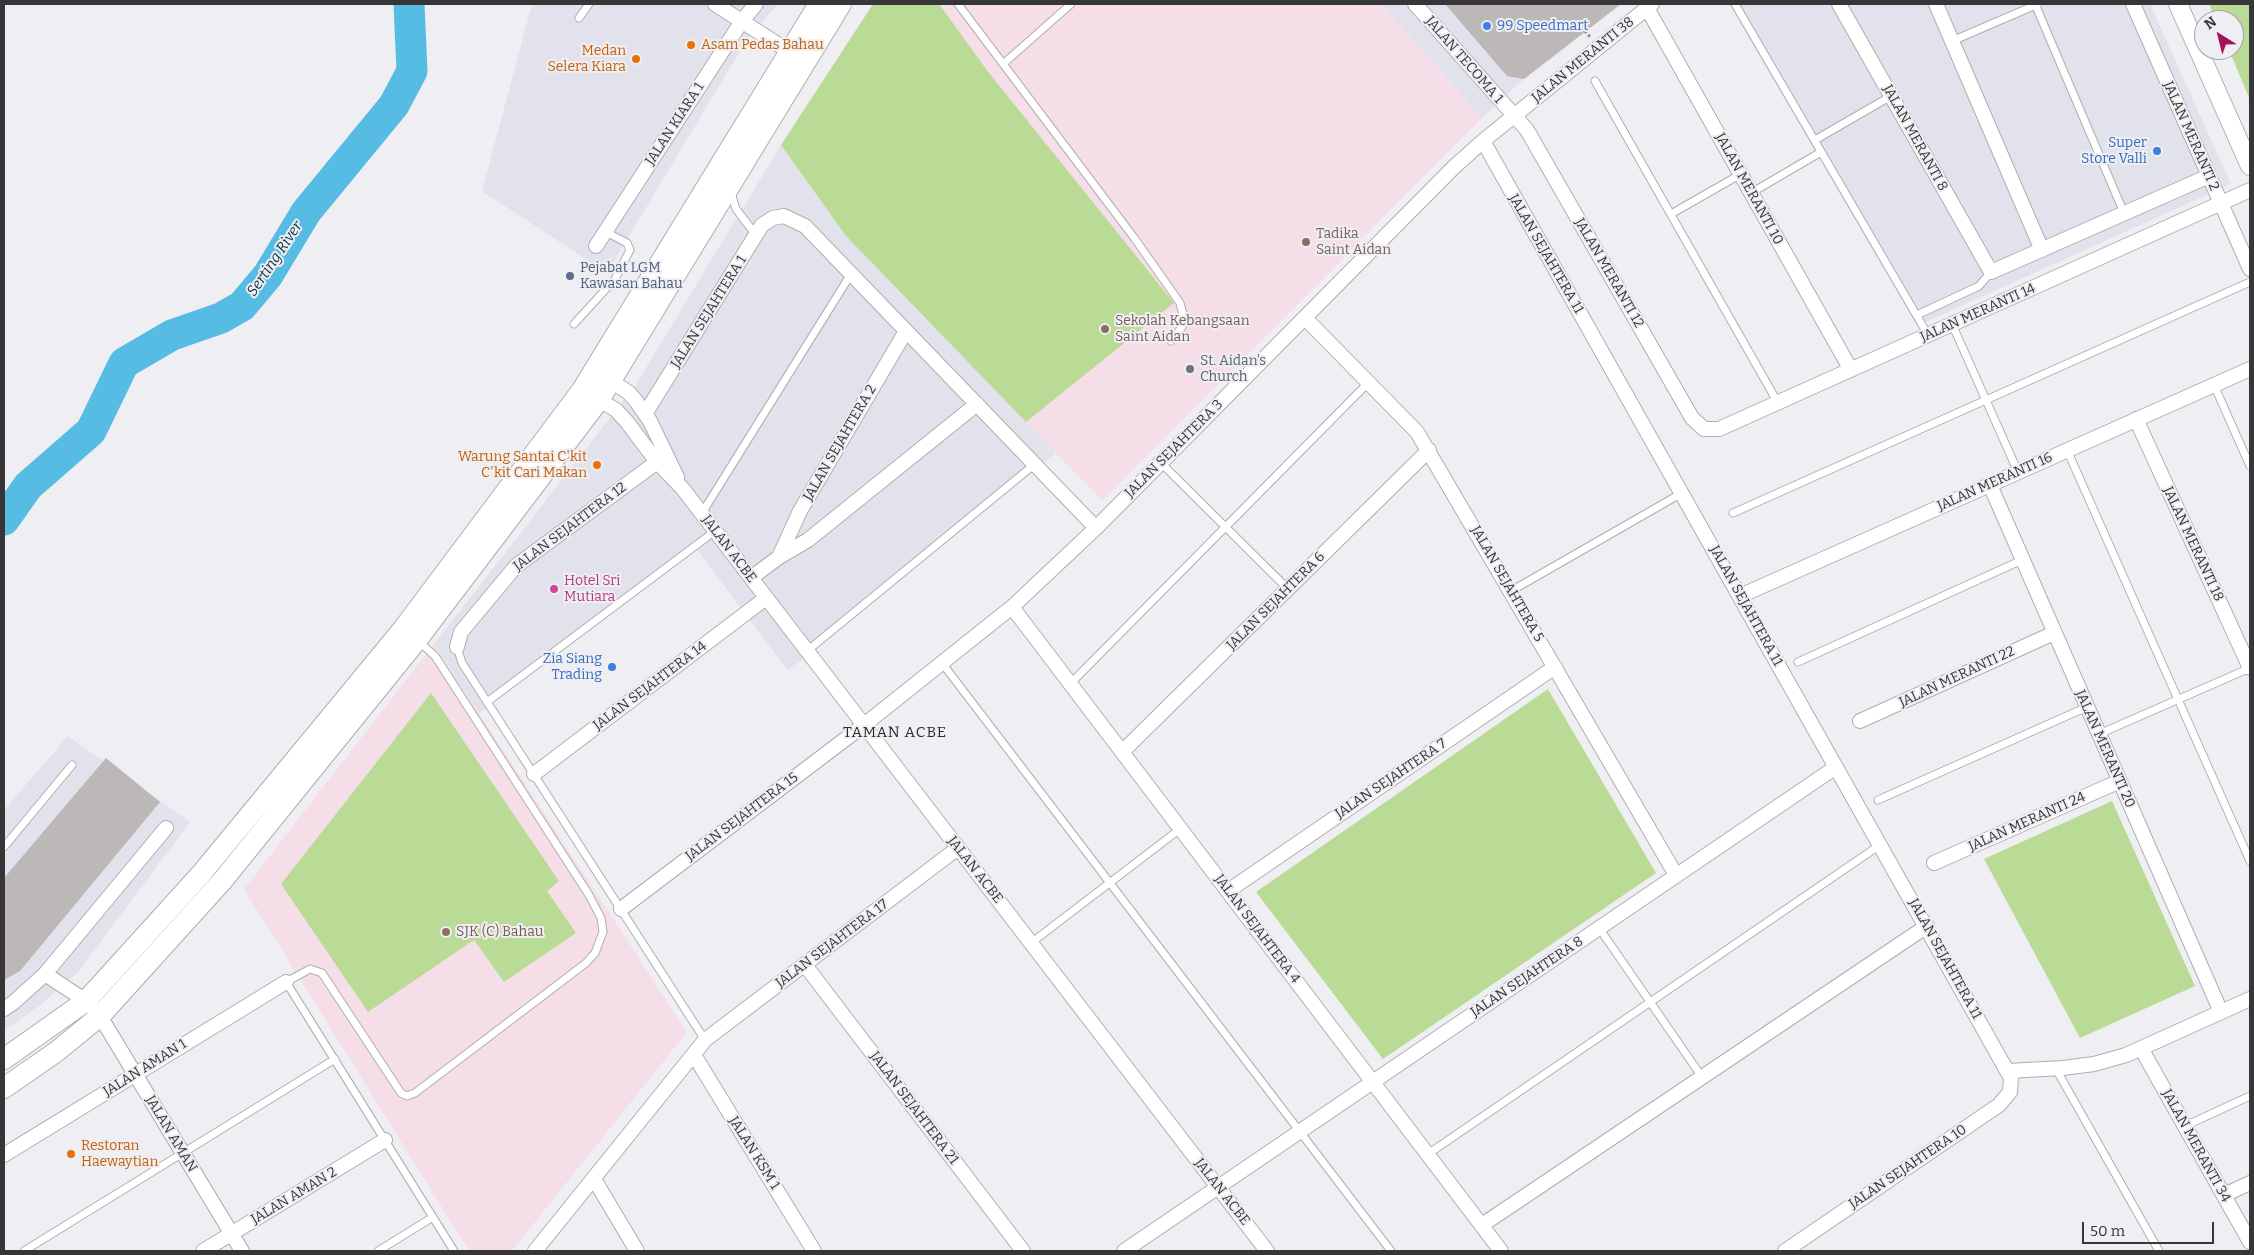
<!DOCTYPE html>
<style>
body{margin:0}
#map{position:relative;width:2254px;height:1255px;overflow:hidden;background:#efeff3;font-family:Bitter,serif}
canvas{display:block}
.frame{position:absolute;inset:0;border:5px solid #363638;pointer-events:none}
.north{position:absolute;left:2194px;top:10px;width:50px;height:50px;box-sizing:border-box;background:#efeff3;border:1px solid #a5a5a8;border-radius:50%;rotate:324deg;font-size:14px;font-weight:700;line-height:20px;text-align:center;color:#363638}
.north::after{content:'';display:block;margin:auto;width:18px;height:22px;background:#a2135b;clip-path:polygon(50% 0,100% 100%,50% 72%,0 100%)}
.scale{position:absolute;left:2082px;top:1222px;width:132px;height:22px;box-sizing:border-box;border:2px solid #363638;border-top:0;padding-left:6px;font-size:15px;line-height:18px;white-space:nowrap;color:#363638;-webkit-text-stroke:4px #efeff3;paint-order:stroke}
</style>
<div id="map">
<canvas width="2254" height="1255"></canvas>
<div class="frame"></div>
<div class="north">N</div>
<div class="scale">50 m</div>
</div>
<script>
const g = document.querySelector('canvas').getContext('2d');
g.lineJoin = 'round';
function fill(path, color) { g.fillStyle = color; g.fill(path, 'evenodd'); }
const toPath = rows => new Path2D(rows.map(r => 'M' + r).join(''));
function trace(path, color, width, dash) { g.strokeStyle = color; g.lineWidth = width; g.lineCap = dash ? 'butt' : 'round'; g.setLineDash(dash || []); g.stroke(path); }
function label(font, color, halo, rows, align = 'center') {
  g.font = font + ' Bitter,serif'; g.lineWidth = 4; g.setLineDash([]); g.textBaseline = 'middle'; g.strokeStyle = halo; g.fillStyle = color; for (const [text, x, y, turn = 0] of rows) {
    g.save(); g.translate(x, y); g.rotate((+turn || 0) * Math.PI / 180); g.textAlign = isNaN(turn) ? turn : align; if (halo) g.strokeText(text, 0, 0); g.fillText(text, 0, 0); g.restore();
  }
}
fill(toPath([
 [532,4,778,4,748,38,607,273,482,191],
 [1381,4,1621,4,1524,79,1482,118],
 [1729,4,2150,4,2231,184,1917,326],
 [781,145,846,236,1056,453,788,671,697,550,479,713,434,644,635,386],
 [68,736,190,822,77,973,39,1006,4,1031,4,810]
]), '#e1e2ec');
fill(toPath([
 [873,4,1381,4,1482,118,1102,501,846,236,781,145],
 [434,644,687,1032,512,1251,469,1251,244,889]
]), '#f6dee8');
fill(toPath([
 [873,4,939,4,989,73,1174,303,1026,422,846,236,781,145],
 [2209,4,2250,4,2250,100,2229,50,2234,50,2234,20,2216,20],
 [1548,689,1656,873,1383,1059,1256,892],
 [431,693,559,881,547,891,576,933,504,982,474,940,368,1012,281,884],
 [2112,801,2195,986,2080,1038,1984,859]
]), '#b9db96');
trace(toPath([
 [4,520,28,486,91,431,124,363,172,335,221,318,242,306,268,275,306,212,394,105,412,71,409,4]
]), '#56bce3', 31);
fill(toPath([
 [1445,4,1621,4,1524,79,1507,76],
 [106,758,160,802,20,971,4,980,4,878]
]), '#bcb8b7');
const service = toPath([
 [958,4,1135,239,1180,303,1184,318,1182,327,1171,341],
 [1735,4,1928,335],
 [2035,4,2124,213],
 [579,18,589,4],
 [1952,41,2038,4],
 [1003,64,1071,4],
 [1595,81,1778,403],
 [1815,140,1891,96],
 [731,193,736,209,756,235],
 [1751,193,1821,152],
 [1671,214,1741,174],
 [1917,315,1979,286,1991,272],
 [574,324,615,279,630,250,627,243,606,232],
 [1952,324,2018,472],
 [2214,385,2250,466],
 [2067,450,2250,861],
 [1161,463,1288,589],
 [702,513,851,274],
 [1733,513,2250,282],
 [1511,591,1682,493],
 [417,640,435,656,589,895,601,918,603,932,595,953,586,963,415,1093,407,1096,401,1093,322,973,310,969,286,982,454,1251],
 [457,647,462,663,705,1040],
 [807,651,1035,464],
 [1798,662,2022,560],
 [942,663,1391,1251],
 [1070,684,1369,382],
 [487,702,715,531],
 [2099,734,2250,668],
 [1878,800,2087,707],
 [4,847,72,765],
 [1599,928,1702,1077],
 [1031,943,1180,829],
 [2056,1069,2159,1251],
 [2185,1126,2250,1096],
 [1428,1154,1880,845],
 [24,1251,335,1059],
 [378,1251,433,1217]
]);
const minor = toPath([
 [715,4,796,56],
 [1415,4,1527,130,1692,418,1704,429,1719,429,2250,190],
 [1839,4,1991,272,2209,176],
 [1936,4,2042,250],
 [2133,4,2250,269],
 [1647,8,1851,370],
 [1483,141,2011,1078,2010,1092,1999,1105,1785,1251],
 [596,246,742,21,756,4],
 [1305,318,1417,432,1676,875],
 [603,376,628,392,636,401,650,421,677,477],
 [591,395,616,410,627,422,657,462,683,489,1267,1251],
 [645,414,762,225,773,218,784,216,805,226,1096,528],
 [2136,419,2250,668],
 [1990,485,2221,1012],
 [779,557,800,511,906,331],
 [751,578,779,557,808,540,977,404],
 [1740,596,2250,369],
 [1012,607,1501,1251],
 [457,647,461,632,516,566,657,462],
 [1860,721,2054,633],
 [1122,752,1429,450],
 [534,774,766,598],
 [1934,863,2120,781],
 [1228,891,1555,667],
 [621,909,864,725,1012,607,1096,528,1454,167,1483,141,1652,4],
 [805,965,1023,1251],
 [45,974,86,1001,100,1016,242,1251],
 [4,1009,13,1003,45,974,166,828],
 [2142,1050,2250,1242],
 [694,1055,814,1251],
 [2008,1071,2063,1068,2094,1064,2126,1055,2250,999],
 [4,1155,286,982],
 [594,1179,637,1251],
 [2224,1195,2250,1183],
 [1482,1225,1927,926],
 [203,1251,385,1140],
 [535,1251,705,1040,958,848],
 [1124,1251,1836,767]
]);
const tertiary = toPath([
 [2178,4,2250,166]
]);
const secondary = toPath([
 [4,1059,86,1001,201,874,403,629,582,390,819,4],
 [4,1088,56,1052,100,1016,223,880,417,640,599,400,841,4]
]);
trace(service, '#aeaeb2', 9);
trace(minor, '#aeaeb2', 16);
trace(tertiary, '#aeaeb2', 20);
trace(secondary, '#aeaeb2', 22);
trace(toPath([
 [1585,31,1590,37]
]), '#8c8c8f', 3, [2.5, 2.5]);
trace(service, '#fff', 7);
trace(minor, '#fff', 14);
trace(tertiary, '#fff', 18);
trace(secondary, '#fff', 20);
for (const [x, y, r, color] of [
 [1487,26,5,"#3f7fe0"],
 [691,45,5,"#e8710a"],
 [636,59,5,"#e8710a"],
 [2157,151,5,"#3f7fe0"],
 [1306,242,5,"#8d6e63"],
 [570,276,5,"#5c6f8a"],
 [1105,329,5,"#8d6e63"],
 [1190,369,5,"#6b7280"],
 [597,465,5,"#e8710a"],
 [554,589,5,"#d1479c"],
 [612,667,5,"#3f7fe0"],
 [446,932,5,"#8d6e63"],
 [71,1154,5,"#e8710a"]
]) { const dot = new Path2D(); dot.arc(x, y, r, 0, 2 * Math.PI); g.fillStyle = color; g.fill(dot); trace(dot, '#efeff3', 2); }
label('14px', '#366cbe', '#efeff3', [
 ["99 Speedmart",1497,26,"left"],
 ["Super",2147,143],
 ["Store Valli",2147,159],
 ["Zia Siang",602,659],
 ["Trading",602,675]
], 'right');
label('14px', '#c56008', '#efeff3', [
 ["Asam Pedas Bahau",701,45],
 ["Medan",626,51,"right"],
 ["Selera Kiara",626,67,"right"],
 ["Warung Santai C'kit",587,457,"right"],
 ["C'kit Cari Makan",587,473,"right"],
 ["Restoran",81,1146],
 ["Haewaytian",81,1162]
], 'left');
label('14px', '#363638', '#efeff3', [
 ["JALAN TECOMA 1",1464,60,49],
 ["JALAN MERANTI 38",1583,60,-39],
 ["JALAN KIARA 1",675,124,-57],
 ["JALAN MERANTI 2",2191,136,66],
 ["JALAN MERANTI 8",1915,138,61],
 ["JALAN MERANTI 10",1749,189,61],
 ["JALAN SEJAHTERA 11",1546,254,60],
 ["JALAN MERANTI 12",1609,273,60],
 ["JALAN SEJAHTERA 1",709,312,-58],
 ["JALAN MERANTI 14",1978,313,-24],
 ["JALAN SEJAHTERA 2",840,443,-60],
 ["JALAN SEJAHTERA 3",1174,449,-45],
 ["JALAN MERANTI 16",1995,482,-24],
 ["JALAN SEJAHTERA 12",570,527,-37],
 ["JALAN MERANTI 18",2193,544,65],
 ["JALAN ACBE",729,549,53],
 ["JALAN SEJAHTERA 5",1507,584,60],
 ["JALAN SEJAHTERA 6",1276,601,-45],
 ["JALAN SEJAHTERA 11",1746,606,61],
 ["JALAN MERANTI 22",1957,677,-25],
 ["JALAN SEJAHTERA 14",650,686,-37],
 ["JALAN MERANTI 20",2105,749,66],
 ["JALAN SEJAHTERA 7",1391,779,-34],
 ["JALAN SEJAHTERA 15",742,817,-37],
 ["JALAN MERANTI 24",2027,822,-24],
 ["JALAN ACBE",975,870,52],
 ["JALAN SEJAHTERA 4",1257,929,53],
 ["JALAN SEJAHTERA 17",832,944,-37],
 ["JALAN SEJAHTERA 11",1945,959,61],
 ["JALAN SEJAHTERA 8",1527,977,-34],
 ["JALAN AMAN 1",145,1068,-32],
 ["JALAN SEJAHTERA 21",914,1108,53],
 ["JALAN AMAN",171,1134,59],
 ["JALAN MERANTI 34",2196,1146,61],
 ["JALAN KSM 1",754,1153,58],
 ["JALAN SEJAHTERA 10",1908,1167,-34],
 ["JALAN ACBE",1222,1192,52],
 ["JALAN AMAN 2",294,1196,-31]
]);
label('14px', '#785e54', '#efeff3', [
 ["Tadika",1316,234],
 ["Saint Aidan",1316,250],
 ["Sekolah Kebangsaan",1115,321],
 ["Saint Aidan",1115,337],
 ["SJK (C) Bahau",456,932]
], 'left');
label('14px', '#4e5e75', '#efeff3', [
 ["Pejabat LGM",580,268],
 ["Kawasan Bahau",580,284]
], 'left');
label('14px', '#5b616d', '#efeff3', [
 ["St. Aidan's",1200,361],
 ["Church",1200,377]
], 'left');
label('14px', '#b23c85', '#efeff3', [
 ["Hotel Sri",564,581],
 ["Mutiara",564,597]
], 'left');
label('italic 15px', '#043545', '#efeff3', [
 ["Serting River",275,259,-56]
]);
g.letterSpacing = '1px';
label('15px', '#2a2b2d', '#efeff3', [
 ["TAMAN ACBE",895,733]
]);
g.letterSpacing = '0px';
</script>
